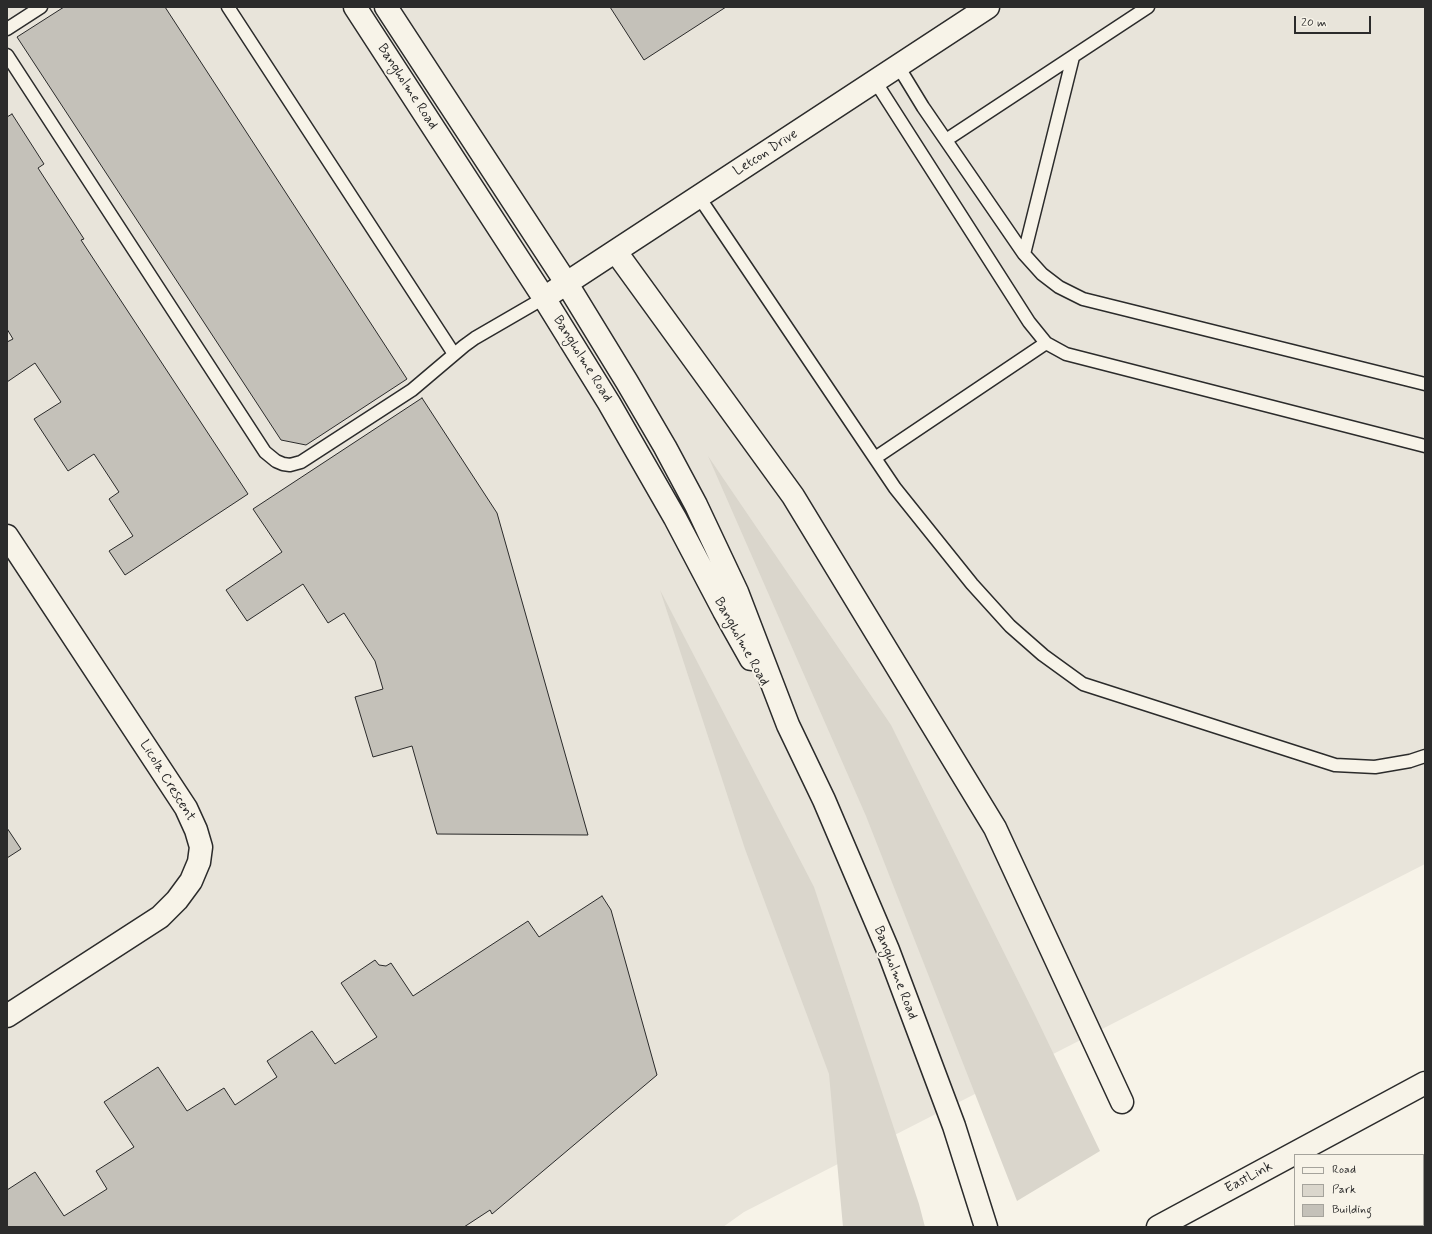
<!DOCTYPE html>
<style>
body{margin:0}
#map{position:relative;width:1432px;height:1234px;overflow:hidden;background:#f7f3e8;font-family:Mynerve,sans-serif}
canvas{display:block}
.frame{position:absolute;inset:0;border:8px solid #2b2b2b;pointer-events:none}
.legend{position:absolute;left:1294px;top:1154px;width:130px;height:72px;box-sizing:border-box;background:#f7f3e8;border:1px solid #a5a39c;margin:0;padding:5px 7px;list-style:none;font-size:12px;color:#2b2b2b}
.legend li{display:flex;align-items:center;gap:8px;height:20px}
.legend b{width:20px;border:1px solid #a5a39c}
.scale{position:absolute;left:1294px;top:16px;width:77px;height:18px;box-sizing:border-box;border:2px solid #2b2b2b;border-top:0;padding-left:5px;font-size:12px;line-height:14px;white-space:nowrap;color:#2b2b2b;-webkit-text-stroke:3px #f7f3e8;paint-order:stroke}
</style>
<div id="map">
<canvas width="1432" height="1234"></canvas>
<div class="frame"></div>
<ul class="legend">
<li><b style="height:5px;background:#f7f3e8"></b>Road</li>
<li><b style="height:11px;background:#dad6cc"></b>Park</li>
<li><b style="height:11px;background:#c4c1b9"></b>Building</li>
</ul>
<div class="scale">20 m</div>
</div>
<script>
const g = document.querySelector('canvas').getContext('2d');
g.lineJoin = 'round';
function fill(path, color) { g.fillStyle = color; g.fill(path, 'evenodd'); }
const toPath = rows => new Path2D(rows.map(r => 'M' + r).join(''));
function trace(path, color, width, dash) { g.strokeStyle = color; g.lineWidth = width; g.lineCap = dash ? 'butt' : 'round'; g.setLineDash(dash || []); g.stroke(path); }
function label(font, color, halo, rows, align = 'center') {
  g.font = font + ' Mynerve,sans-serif'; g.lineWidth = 4; g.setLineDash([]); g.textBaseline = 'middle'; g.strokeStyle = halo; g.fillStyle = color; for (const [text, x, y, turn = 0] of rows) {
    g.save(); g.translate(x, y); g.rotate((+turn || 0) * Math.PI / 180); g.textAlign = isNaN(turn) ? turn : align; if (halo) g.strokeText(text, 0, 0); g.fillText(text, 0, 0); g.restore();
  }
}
fill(toPath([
 [7,7,1425,7,1425,864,744,1212,723,1227,7,1227]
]), '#e8e4da');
fill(toPath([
 [708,456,891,725,1034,1013,1100,1151,1017,1201,866,816],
 [660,590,814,887,919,1204,925,1227,843,1227,829,1074,745,849]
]), '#dad6cc');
const building = toPath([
 [64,7,165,7,407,379,306,445,281,440,17,37,64,7],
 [610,7,726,7,644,60,610,7],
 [12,114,44,164,38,168,84,239,81,240,248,494,125,575,109,551,133,536,109,499,119,492,94,454,68,471,34,419,61,402,35,363,7,382,7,342,13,339,7,329,7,117,12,114],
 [422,398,497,513,588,835,437,834,412,746,373,757,355,697,383,689,375,661,344,613,328,623,303,584,247,621,226,590,282,552,253,509,422,398],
 [7,828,21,849,7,858,7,828],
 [602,896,611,910,657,1075,492,1214,490,1210,464,1227,7,1227,7,1190,35,1172,64,1216,107,1189,96,1171,134,1147,104,1102,158,1067,187,1111,224,1088,235,1105,277,1077,267,1061,312,1031,335,1064,377,1037,341,983,375,960,379,965,386,966,391,963,413,996,528,921,539,937,602,896]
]);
fill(building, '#c4c1b9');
trace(building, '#2b2b2b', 1);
const service = toPath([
 [228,7,454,354],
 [7,29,41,7],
 [7,55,265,452,276,461,283,464,290,465,301,462,412,390,464,346,475,338,544,298],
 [898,66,923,107,1024,254,1042,274,1059,287,1083,299,1425,384],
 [875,81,1029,322,1046,343,1066,354,1425,446],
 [946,140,1148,7],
 [699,197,895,488,972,584,1010,626,1043,655,1083,684,1335,765,1375,767,1410,761,1425,756],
 [1024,254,1073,57],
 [875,458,1046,343]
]);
const minor = toPath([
 [616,252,793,496,995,828,1122,1102],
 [544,298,988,7],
 [7,536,186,808,196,830,201,847,199,862,191,881,177,900,160,917,7,1016]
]);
const secondary = toPath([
 [355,7,544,298,609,403,675,518,724,611,751,659],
 [386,7,567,284,627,382,665,447,696,505,737,592,788,725,824,800,888,950,954,1126,986,1227]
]);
const motorway = toPath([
 [1423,1210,1425,1209],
 [1158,1227,1425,1083],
 [1390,1227,1393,1225]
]);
trace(service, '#2b2b2b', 15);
trace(minor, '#2b2b2b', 25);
trace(secondary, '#2b2b2b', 25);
trace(motorway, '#2b2b2b', 25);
trace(service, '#f7f3e8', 12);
trace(minor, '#f7f3e8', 22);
trace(secondary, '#f7f3e8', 22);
trace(motorway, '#f7f3e8', 22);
label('14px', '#2b2b2b', '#f7f3e8', [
 ["Bangholme Road",407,87,57],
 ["Letcon Drive",766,153,-33],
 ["Bangholme Road",582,359,58],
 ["Bangholme Road",741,642,61],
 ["Licola Crescent",167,781,58],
 ["Bangholme Road",895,973,69],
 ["EastLink",1249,1178,-28]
]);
</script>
